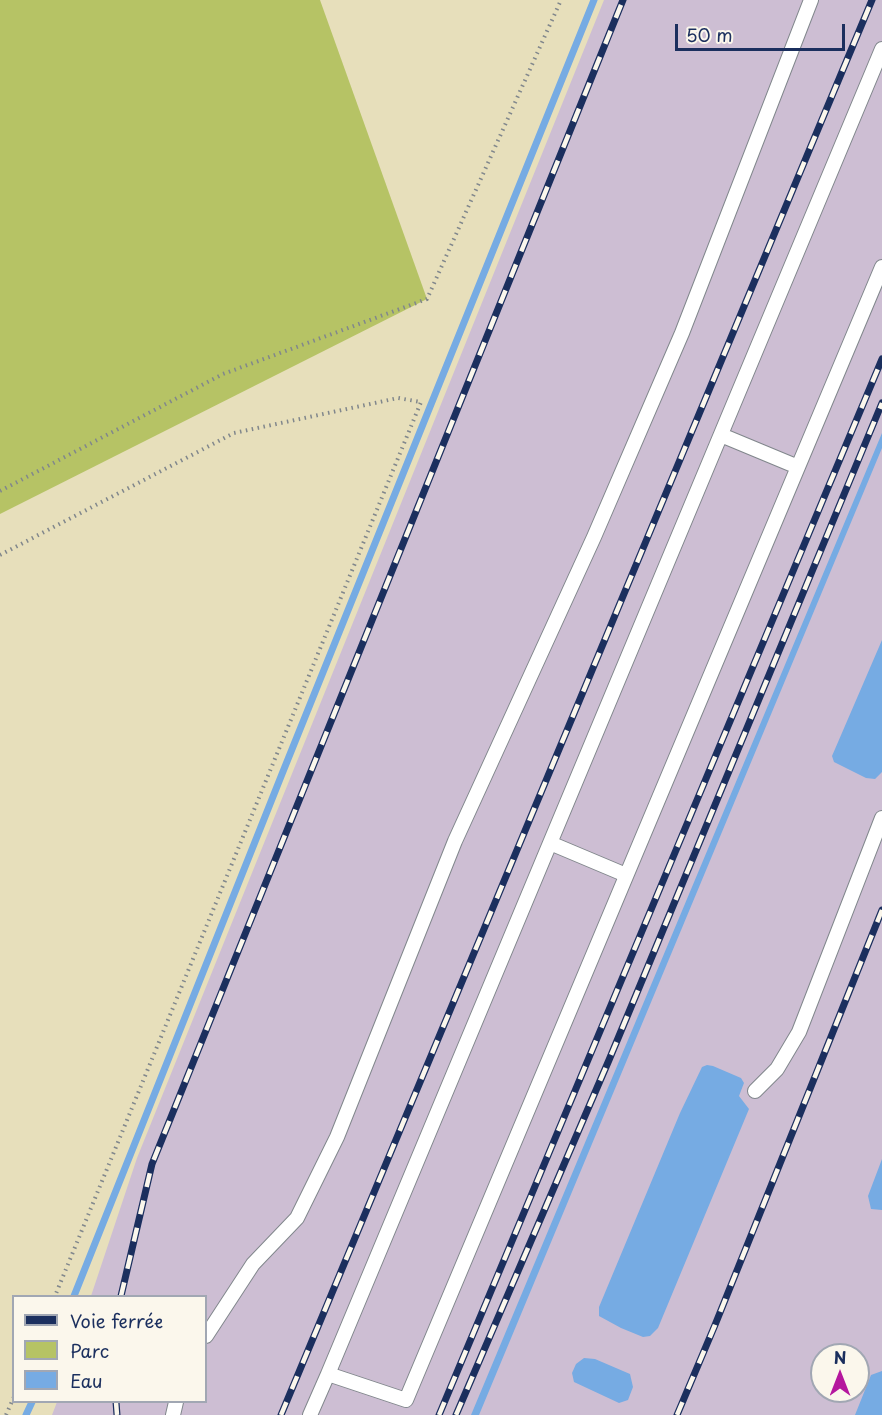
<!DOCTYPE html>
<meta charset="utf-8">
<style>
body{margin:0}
#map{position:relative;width:882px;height:1415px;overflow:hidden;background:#e7dfbb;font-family:"Playpen Sans",sans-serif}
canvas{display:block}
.legend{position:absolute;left:12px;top:1295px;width:195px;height:108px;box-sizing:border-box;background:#fbf7ec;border:2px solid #a1a7b3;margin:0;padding:8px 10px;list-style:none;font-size:18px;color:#1b2f5e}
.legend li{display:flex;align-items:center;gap:12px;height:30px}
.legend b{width:30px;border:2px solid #a1a7b3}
.north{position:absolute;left:810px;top:1343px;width:60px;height:60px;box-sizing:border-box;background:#fbf7ec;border:2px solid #a1a7b3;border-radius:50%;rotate:0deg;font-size:16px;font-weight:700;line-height:24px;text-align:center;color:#1b2f5e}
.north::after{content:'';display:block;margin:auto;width:21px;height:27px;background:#b5179e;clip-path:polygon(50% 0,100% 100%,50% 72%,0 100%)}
.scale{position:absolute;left:675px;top:24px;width:170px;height:27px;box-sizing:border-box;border:3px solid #1b2f5e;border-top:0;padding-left:8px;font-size:18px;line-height:21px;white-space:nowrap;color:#1b2f5e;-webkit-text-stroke:4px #fbf7ec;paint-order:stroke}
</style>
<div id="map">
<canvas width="882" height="1415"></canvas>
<ul class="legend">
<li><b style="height:8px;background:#1b2f5e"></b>Voie ferrée</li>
<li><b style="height:16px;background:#b6c365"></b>Parc</li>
<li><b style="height:16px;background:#76abe3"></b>Eau</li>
</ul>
<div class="north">N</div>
<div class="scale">50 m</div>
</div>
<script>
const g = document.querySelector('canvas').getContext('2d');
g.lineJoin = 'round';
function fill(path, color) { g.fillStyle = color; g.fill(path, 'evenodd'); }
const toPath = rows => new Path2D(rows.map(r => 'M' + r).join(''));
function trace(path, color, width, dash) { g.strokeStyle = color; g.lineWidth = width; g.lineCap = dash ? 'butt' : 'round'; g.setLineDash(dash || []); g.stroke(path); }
fill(toPath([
 [604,0,882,0,882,1415,52,1415,57,1402,206,1402,206,1296,91,1296,137,1158],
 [822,1355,858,1355,858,1391,822,1391]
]), '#cdbed3');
fill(toPath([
 [0,0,320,0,427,299,0,514]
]), '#b6c365');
fill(toPath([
 [882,433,882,448,479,1415,471,1415],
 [882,640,882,772,875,779,866,778,834,762,832,756],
 [707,1065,713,1066,741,1078,744,1083,739,1096,749,1109,658,1328,650,1336,643,1337,621,1328,599,1316,599,1307,680,1113,702,1067],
 [882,1159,882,1210,871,1209,868,1196],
 [584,1358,595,1359,630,1374,633,1387,628,1400,619,1403,574,1382,572,1373,576,1364],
 [882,1371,882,1415,855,1415,871,1375]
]), '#76abe3');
trace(toPath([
 [74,1296,282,774,594,0],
 [26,1415,32,1402]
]), '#76abe3', 7);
const lane = toPath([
 [882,49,328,1374,406,1400,882,267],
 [721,435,798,467],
 [550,843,626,875],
 [755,1091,777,1069,799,1032,882,818],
 [206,1336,253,1264,297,1218,337,1137,455,841,594,537,682,333,811,0],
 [173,1415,176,1402],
 [310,1415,328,1374]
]);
trace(lane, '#81878c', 16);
trace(toPath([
 [0,491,223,374,427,299,561,0],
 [0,555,234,433,398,398,421,402,55,1296],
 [6,1415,14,1397]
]), '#81878c', 4, [1.5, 4.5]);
trace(lane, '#fff', 14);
const rail = toPath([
 [121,1296,152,1164,623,0],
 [116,1402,117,1415],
 [281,1415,872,0],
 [439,1415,882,359],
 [456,1415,609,1060,882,403],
 [677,1415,715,1325,882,910]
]);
trace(rail, '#1b2f5e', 7);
trace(rail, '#fbf7ec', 4.5, [14]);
</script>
